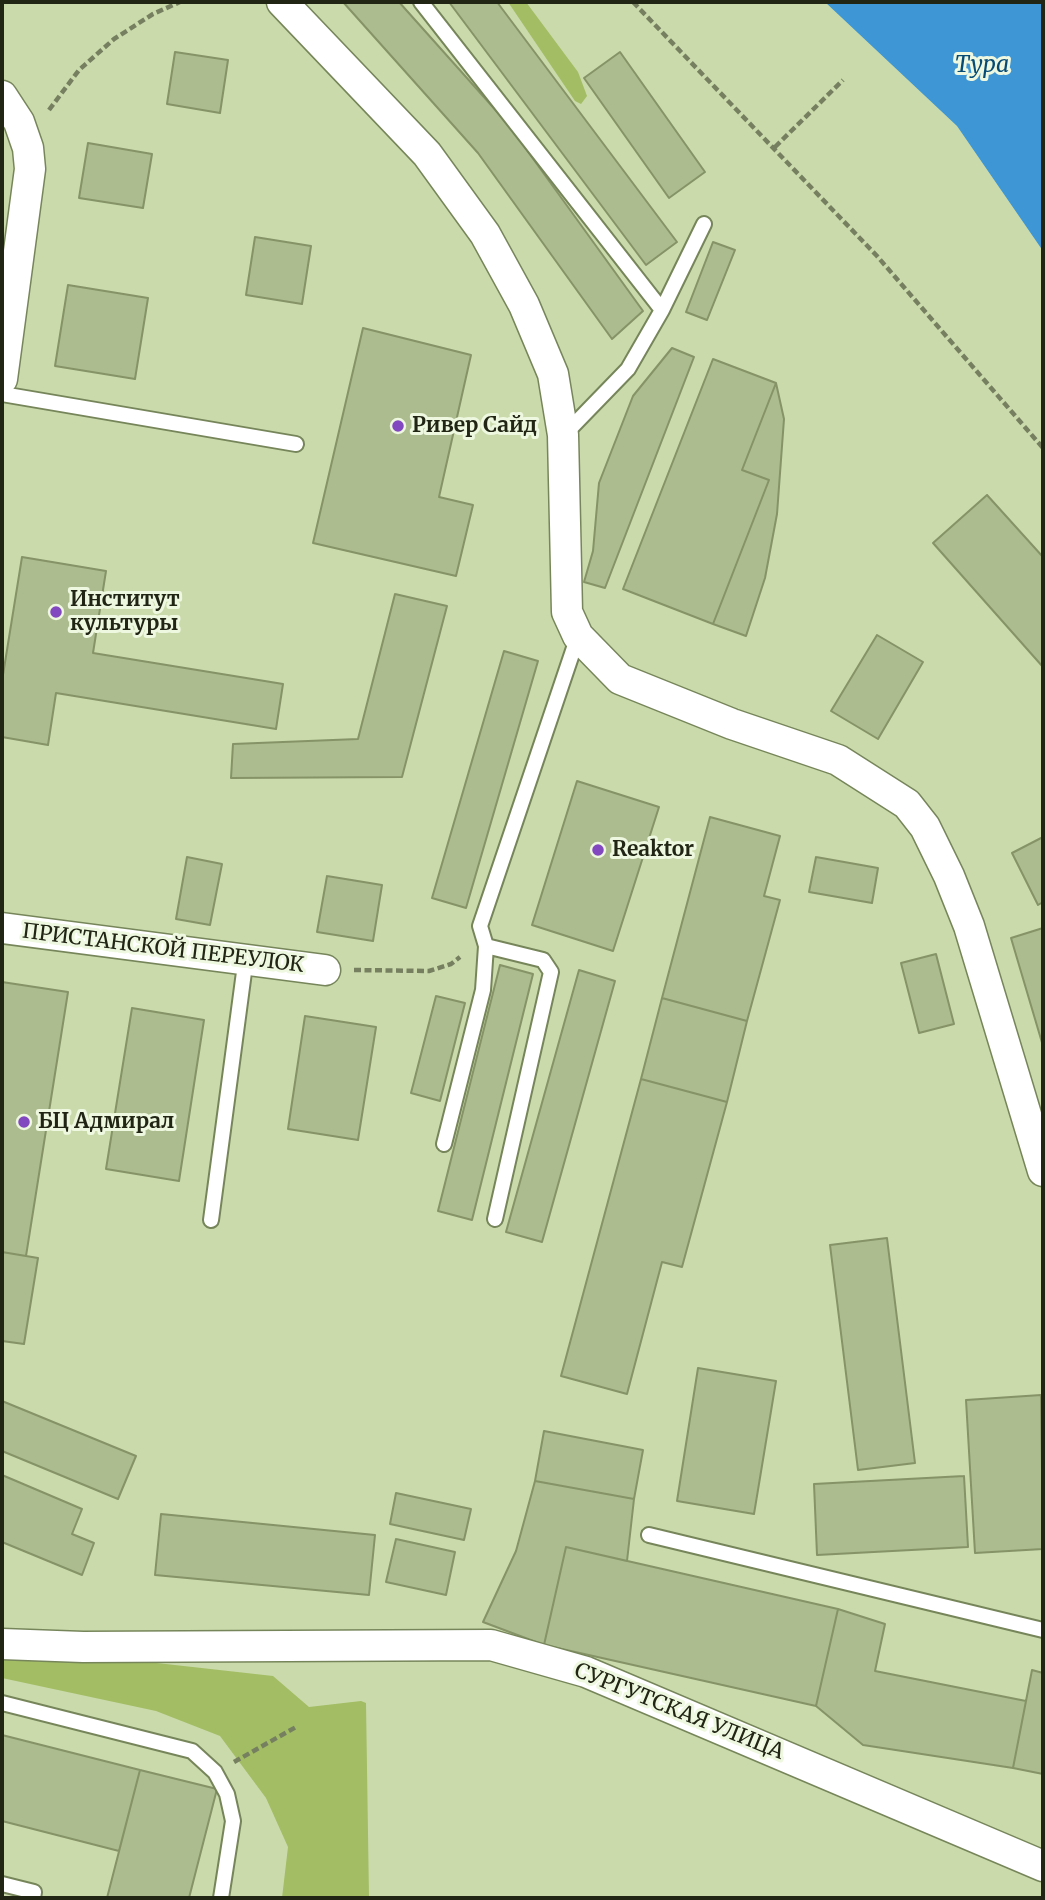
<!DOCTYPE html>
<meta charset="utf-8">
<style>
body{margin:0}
#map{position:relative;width:1045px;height:1900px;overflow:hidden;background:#cadaab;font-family:Merriweather,serif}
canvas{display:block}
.frame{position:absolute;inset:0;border:4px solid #202514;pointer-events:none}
</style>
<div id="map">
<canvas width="1045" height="1900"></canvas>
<div class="frame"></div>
</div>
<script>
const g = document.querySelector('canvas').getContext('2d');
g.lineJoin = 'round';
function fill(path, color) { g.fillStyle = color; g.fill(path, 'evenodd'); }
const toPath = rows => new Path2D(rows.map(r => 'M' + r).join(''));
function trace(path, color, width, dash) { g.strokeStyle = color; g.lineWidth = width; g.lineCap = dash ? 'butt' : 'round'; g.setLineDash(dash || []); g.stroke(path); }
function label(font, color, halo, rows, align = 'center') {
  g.font = font + ' Merriweather,serif'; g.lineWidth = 6; g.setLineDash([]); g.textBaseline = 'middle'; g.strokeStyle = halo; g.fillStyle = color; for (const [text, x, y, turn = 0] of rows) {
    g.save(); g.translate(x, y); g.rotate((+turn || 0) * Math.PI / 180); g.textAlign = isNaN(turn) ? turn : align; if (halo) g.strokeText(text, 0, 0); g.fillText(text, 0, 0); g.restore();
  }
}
fill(toPath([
 [508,2,526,2,578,72,587,96,581,104,575,101],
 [103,1657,273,1676,309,1707,361,1701,366,1703,369,1898,282,1898,288,1847,266,1798,220,1736,156,1711,2,1678,2,1659]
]), '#a2bd64');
fill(toPath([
 [825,2,1043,2,1043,251,957,126]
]), '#3e96d5');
const building = toPath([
 [343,2,399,2,508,124,643,311,612,339,478,153,343,2],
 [449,2,497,2,677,242,646,265,449,2],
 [175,52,228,60,220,113,167,104,175,52],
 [620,52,705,172,669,198,584,78,620,52],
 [88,143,152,154,143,208,79,198,88,143],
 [255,237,311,246,302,304,246,295,255,237],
 [713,242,735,250,707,320,686,312,713,242],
 [68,285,148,298,135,379,55,366,68,285],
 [363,328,471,355,439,497,473,505,456,576,313,543,363,328],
 [672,348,694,357,605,588,584,582,593,551,599,483,633,396,672,348],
 [713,359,776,383,742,470,769,480,713,624,623,589,713,359],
 [776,383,784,419,777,514,765,578,746,636,713,624,769,480,742,470,776,383],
 [987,495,1043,557,1043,667,933,543,987,495],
 [22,557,106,571,93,653,283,684,276,729,56,693,48,745,2,737,2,681,22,557],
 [395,594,447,606,402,777,231,778,233,744,358,739,395,594],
 [877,635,923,662,878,739,831,711,877,635],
 [504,651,538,661,466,908,432,898,504,651],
 [577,781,659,807,613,951,532,925,577,781],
 [710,817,780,836,764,896,780,900,747,1021,662,998,710,817],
 [1043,837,1043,902,1038,905,1012,853,1043,837],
 [187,857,222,864,210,925,176,919,187,857],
 [816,857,878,868,872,903,809,892,816,857],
 [327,876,382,885,373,941,317,932,327,876],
 [1043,928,1043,1046,1011,938,1043,928],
 [936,954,954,1024,919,1033,901,963,936,954],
 [500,965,533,974,472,1220,438,1211,500,965],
 [579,970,615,981,542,1242,506,1232,579,970],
 [2,982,68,992,26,1256,2,1252,2,982],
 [436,996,465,1003,440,1101,411,1093,436,996],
 [662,998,747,1021,727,1102,641,1079,662,998],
 [132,1008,204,1020,179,1181,106,1169,132,1008],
 [305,1016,376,1027,358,1140,288,1129,305,1016],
 [641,1079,727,1102,682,1267,662,1262,627,1394,561,1376,641,1079],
 [887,1238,915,1463,858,1470,830,1245,887,1238],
 [2,1252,38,1258,24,1344,2,1341,2,1252],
 [698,1368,776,1381,754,1514,677,1501,698,1368],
 [1041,1395,1043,1549,975,1553,966,1400,1041,1395],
 [2,1401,136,1456,118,1499,2,1451,2,1401],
 [544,1431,643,1450,634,1499,535,1481,544,1431],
 [2,1475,82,1509,72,1534,94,1543,82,1575,2,1542,2,1475],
 [964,1476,968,1547,817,1555,814,1484,964,1476],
 [535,1481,634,1499,627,1561,566,1547,544,1645,483,1622,516,1551,535,1481],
 [396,1493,471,1509,464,1540,390,1524,396,1493],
 [161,1514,375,1535,369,1595,155,1575,161,1514],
 [396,1539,455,1552,446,1595,386,1582,396,1539],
 [566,1547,838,1609,816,1706,544,1645,566,1547],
 [838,1609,885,1624,875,1671,1026,1701,1013,1768,863,1745,816,1706,838,1609],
 [1032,1670,1043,1673,1043,1774,1013,1768,1032,1670],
 [2,1735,140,1770,119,1851,2,1821,2,1735],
 [140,1770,217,1789,189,1898,107,1898,140,1770]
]);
fill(building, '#acbc8e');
trace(building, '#859367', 2);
const service = toPath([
 [421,2,662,310,628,369,564,435],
 [662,310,704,224],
 [2,394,296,444],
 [486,946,543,960,551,972,495,1219],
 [444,1144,483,990,486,946,480,926,578,636],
 [211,1220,246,957],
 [649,1535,1043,1630],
 [2,1703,192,1751,215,1772,227,1794,233,1821,221,1898],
 [2,1884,34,1892,33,1898]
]);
const minor = toPath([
 [282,2,427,154,485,234,524,305,553,374,563,435,567,612,578,636,620,679,732,724,838,760,907,804,925,827,949,876,969,926,1043,1171],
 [2,96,19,122,28,148,30,169,2,379],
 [2,928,325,970],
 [2,1644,83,1647,491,1645,586,1672,1043,1866]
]);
trace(service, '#77865a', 18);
trace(minor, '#77865a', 33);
trace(toPath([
 [633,2,877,256,1043,448],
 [49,110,79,70,114,39,153,14,180,2],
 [775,147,843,80],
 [354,970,429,971,451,964,460,957],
 [234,1762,296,1727]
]), '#768060', 4.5, [7, 3.5]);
trace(service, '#fff', 14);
trace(minor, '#fff', 30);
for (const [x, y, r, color] of [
 [398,426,7,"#8248bf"],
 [56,612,7,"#8248bf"],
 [598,850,7,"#8248bf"],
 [24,1122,7,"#8248bf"]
]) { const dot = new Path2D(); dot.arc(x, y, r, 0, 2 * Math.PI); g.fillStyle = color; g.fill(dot); trace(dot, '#eef7df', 2.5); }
label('bold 21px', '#202514', '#eef7df', [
 ["Ривер Сайд",412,426],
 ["Институт",70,600],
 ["культуры",70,624],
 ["Reaktor",612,850],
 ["БЦ Адмирал",38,1122]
], 'left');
label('21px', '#202514', '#eef7df', [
 ["ПРИСТАНСКОЙ ПЕРЕУЛОК",163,949,7],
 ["СУРГУТСКАЯ УЛИЦА",679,1712,22]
]);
label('italic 23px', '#064b75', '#eef7df', [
 ["Тура",982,65]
]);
</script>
